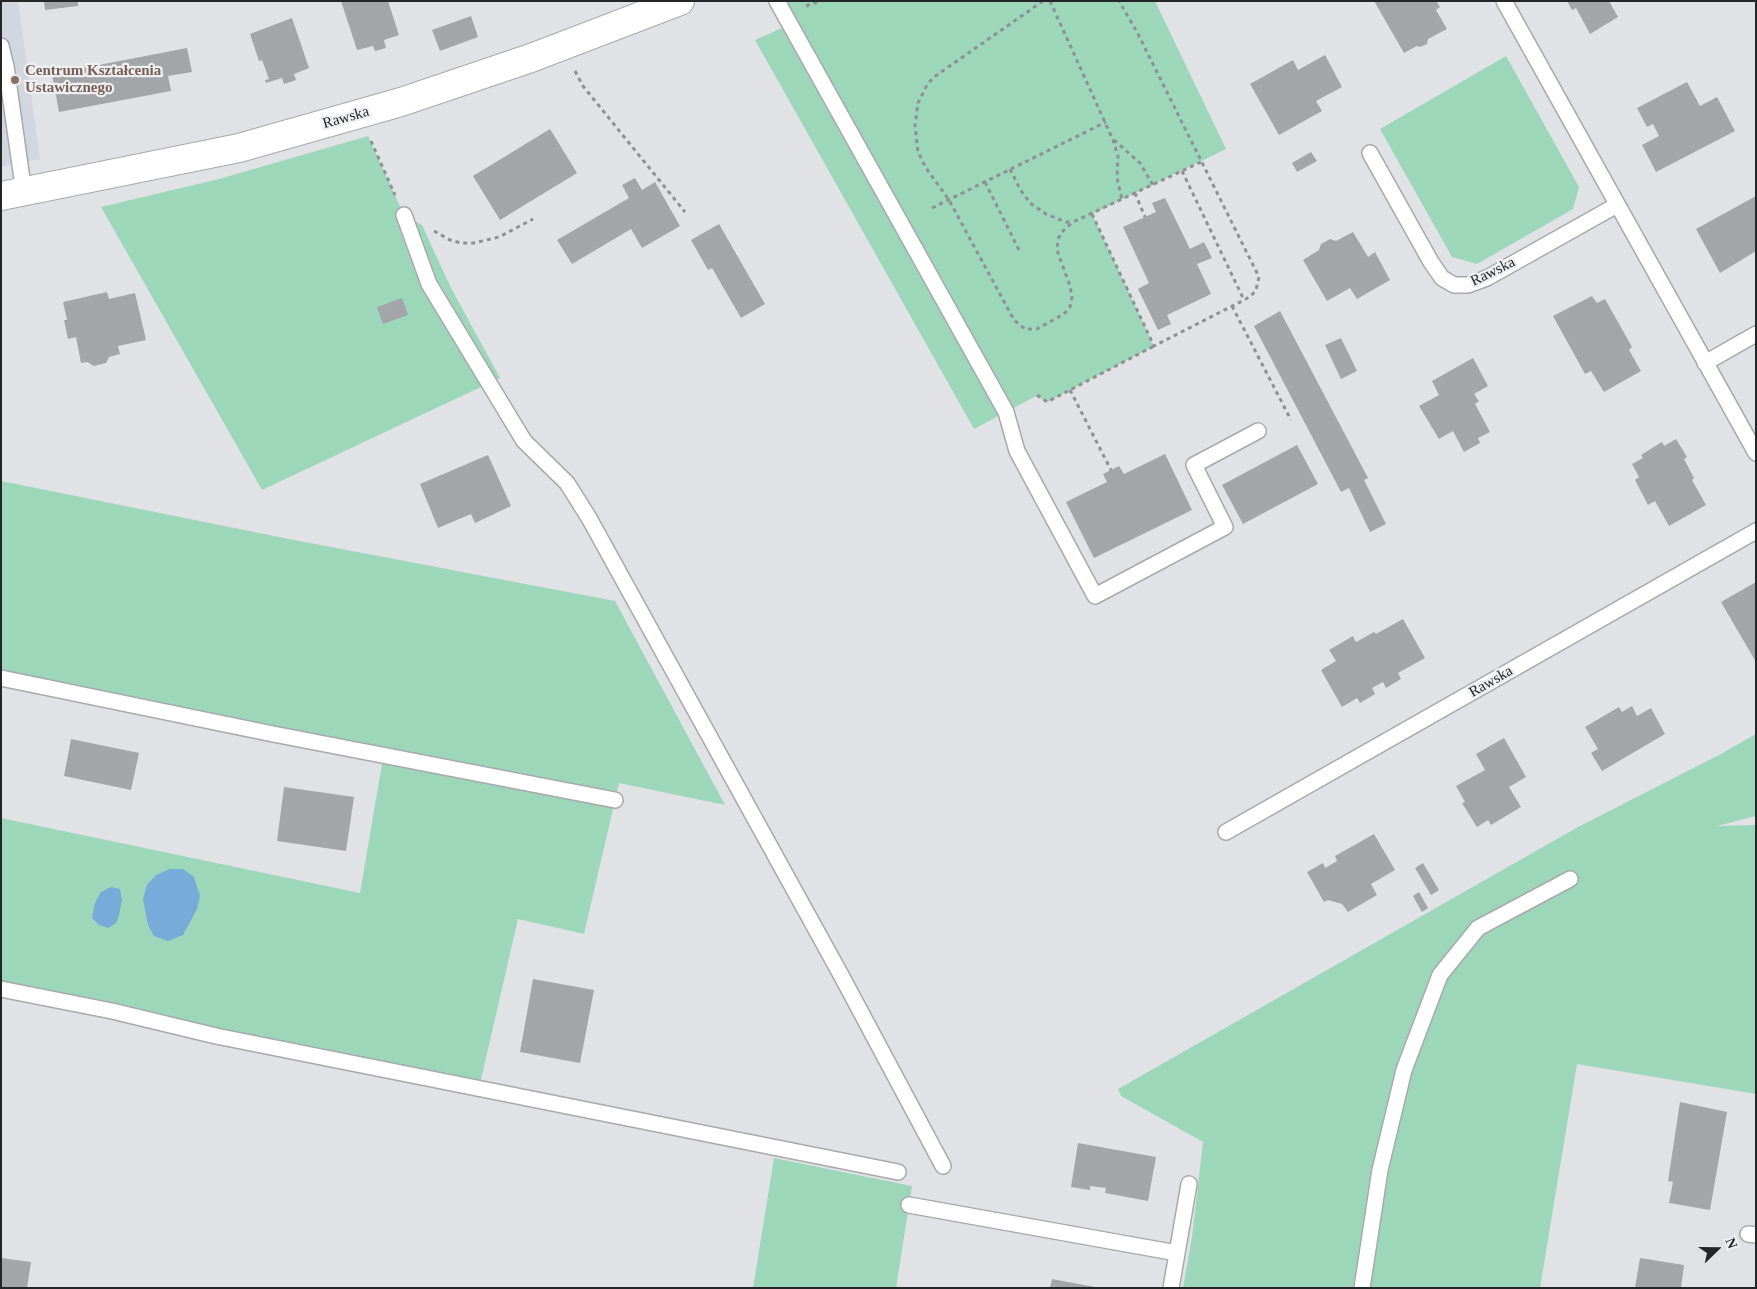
<!DOCTYPE html>
<meta charset="utf-8">
<style>
body{margin:0}
#map{position:relative;width:1757px;height:1289px;overflow:hidden;background:#e1e2e5;font-family:"Times New Roman",serif}
canvas{display:block}
.frame{position:absolute;inset:0;border:2px solid #242526;pointer-events:none}
.north{position:absolute;left:1692px;top:1224px;width:50px;height:50px;-webkit-text-stroke:4px #eef0f3;paint-order:stroke;rotate:68deg;font-size:14px;font-weight:700;line-height:20px;text-align:center;color:#242526}
.north::after{content:'';display:block;margin:auto;width:18px;height:22px;background:#242526;clip-path:polygon(50% 0,100% 100%,50% 72%,0 100%)}
</style>
<div id="map">
<canvas width="1757" height="1289"></canvas>
<div class="frame"></div>
<div class="north">N</div>
</div>
<script>
const g = document.querySelector('canvas').getContext('2d');
g.lineJoin = 'round';
function fill(path, color) { g.fillStyle = color; g.fill(path, 'evenodd'); }
const toPath = rows => new Path2D(rows.map(r => 'M' + r).join(''));
function trace(path, color, width, dash) { g.strokeStyle = color; g.lineWidth = width; g.lineCap = dash ? 'butt' : 'round'; g.setLineDash(dash || []); g.stroke(path); }
function label(font, color, halo, rows, align = 'center') {
  g.font = font + ' "Times New Roman",serif'; g.lineWidth = 4.5; g.setLineDash([]); g.textBaseline = 'middle'; g.strokeStyle = halo; g.fillStyle = color; for (const [text, x, y, turn = 0] of rows) {
    g.save(); g.translate(x, y); g.rotate((+turn || 0) * Math.PI / 180); g.textAlign = isNaN(turn) ? turn : align; if (halo) g.strokeText(text, 0, 0); g.fillText(text, 0, 0); g.restore();
  }
}
fill(toPath([
 [1,1,18,1,40,159,1,167]
]), '#d2d6e0');
fill(toPath([
 [789,1,1155,1,1226,149,1092,214,1154,346,1047,402,1036,396,974,429,755,40,789,25,779,6],
 [1506,56,1579,187,1573,209,1477,264,1452,257,1380,129],
 [368,136,404,215,422,225,450,286,500,378,262,490,101,207,219,179],
 [1,481,284,538,615,601,725,805,619,783,584,934,518,919,477,1097,151,1029,1,990,1,818,360,893,383,758,1,680],
 [1756,734,1756,816,1717,826,1756,825,1756,1094,1577,1064,1540,1288,1183,1288,1192,1237,1203,1142,1121,1096,1118,1089,1578,827,1719,755],
 [774,1158,912,1186,896,1288,753,1288]
]), '#9dd7b9');
fill(toPath([
 [170,869,183,869,194,877,200,896,197,909,183,935,168,941,154,936,148,925,143,899,147,885,156,875],
 [111,887,120,889,122,900,119,915,116,923,108,928,99,925,92,918,95,903,101,892]
]), '#77abd9');
fill(toPath([
 [44,1,78,1,78,6,45,10],
 [341,1,388,1,399,35,384,40,386,48,375,51,373,46,357,50],
 [1374,1,1436,1,1440,7,1436,10,1447,29,1428,39,1427,44,1420,47,1417,46,1404,53],
 [1567,1,1609,1,1618,17,1590,34,1576,8,1572,10],
 [471,16,478,37,440,51,432,30],
 [292,18,309,68,294,74,296,80,284,84,282,78,266,83,265,80,269,79,262,60,259,61,250,34],
 [187,48,192,72,168,76,171,91,59,112,52,74],
 [1325,55,1342,87,1316,101,1322,111,1279,135,1250,84,1293,60,1298,70],
 [1687,82,1700,106,1717,97,1735,131,1656,172,1642,145,1659,136,1653,124,1647,127,1637,108],
 [550,129,577,173,500,220,473,176],
 [1311,152,1317,161,1297,172,1292,163],
 [635,178,642,190,655,182,680,226,642,248,631,229,572,264,557,240,629,198,622,185],
 [1756,196,1756,251,1720,273,1696,229],
 [1165,198,1190,249,1204,242,1212,258,1197,264,1211,294,1167,315,1171,324,1158,330,1138,289,1149,283,1123,227,1156,212,1152,203],
 [719,224,765,304,741,318,712,268,708,270,691,240],
 [1353,232,1368,257,1375,252,1390,280,1357,299,1350,288,1327,301,1303,260,1319,250,1321,244,1330,239,1336,241],
 [107,292,109,299,135,293,146,340,118,346,120,354,109,357,106,363,94,366,87,362,81,363,76,337,68,339,64,320,67,320,63,302],
 [1592,296,1597,303,1605,299,1632,347,1629,350,1641,371,1604,392,1591,371,1585,374,1553,316],
 [402,298,408,315,383,324,377,307],
 [1280,311,1368,478,1364,480,1386,524,1370,532,1349,488,1341,492,1254,326],
 [1341,338,1357,371,1341,379,1325,345],
 [1473,358,1488,386,1474,394,1479,401,1475,404,1490,432,1478,438,1480,443,1464,452,1453,431,1439,439,1419,406,1439,395,1432,381],
 [1676,439,1687,457,1684,459,1694,478,1692,480,1706,505,1669,526,1655,501,1648,505,1635,480,1639,477,1632,464,1643,458,1641,455,1662,442,1664,446],
 [1297,445,1318,484,1243,524,1222,485],
 [1165,454,1192,510,1094,558,1066,502,1107,482,1103,474,1119,466,1124,474],
 [488,455,511,506,475,523,471,514,438,528,420,484],
 [1756,582,1756,662,1721,602],
 [1403,619,1425,658,1398,673,1401,679,1386,688,1383,682,1372,688,1375,694,1360,703,1357,698,1342,707,1321,670,1336,661,1329,650,1353,636,1356,642,1374,632,1376,634],
 [1632,706,1637,716,1651,708,1665,734,1602,771,1591,753,1598,749,1585,727,1619,707,1622,712],
 [1504,738,1526,777,1509,787,1521,807,1491,825,1488,820,1477,827,1462,803,1465,802,1456,786,1485,770,1476,754],
 [71,739,139,753,131,790,64,776],
 [284,787,354,797,346,851,277,841],
 [1374,834,1395,870,1371,884,1377,895,1348,912,1342,904,1328,900,1324,902,1307,872,1323,863,1325,868,1337,861,1335,856],
 [1423,863,1439,890,1431,895,1415,868],
 [1419,892,1428,908,1422,912,1413,896],
 [533,979,594,990,580,1063,520,1052],
 [1680,1102,1727,1112,1710,1210,1669,1203,1673,1182,1668,1181],
 [1078,1143,1156,1157,1148,1201,1105,1193,1106,1188,1090,1186,1090,1190,1071,1187],
 [1,1258,31,1262,27,1288,1,1288],
 [1640,1258,1684,1265,1681,1288,1635,1288],
 [1052,1279,1095,1287,1095,1288,1050,1288]
]), '#a4a5a8');
const service = toPath([
 [777,1,1006,412,1017,451,1095,596,1225,527,1194,465,1258,431],
 [1504,1,1756,453],
 [1,46,6,66,24,193],
 [1370,153,1431,262,1442,278,1454,285,1468,285,1487,278,1617,205],
 [404,215,429,284,524,441,567,483,589,518,841,975,943,1166],
 [1705,363,1756,334],
 [1,678,273,734,615,800],
 [1226,832,1756,531],
 [1,989,112,1011,216,1036,898,1172],
 [909,1205,1177,1253],
 [1748,1234,1756,1235],
 [1171,1288,1189,1184],
 [1362,1288,1380,1170,1404,1070,1440,975,1478,928,1570,879]
]);
const tertiary = toPath([
 [1,196,239,148,401,102,531,58,680,1]
]);
trace(service, '#a8a9ac', 18);
trace(tertiary, '#a8a9ac', 30);
trace(toPath([
 [1043,1,934,77,927,85,918,103,915,125,918,152,926,168,949,200,1014,320,1025,329,1037,329,1064,314,1070,307,1072,297,1070,286,1057,250,1058,239,1062,232,1067,227,1073,222,1201,162],
 [1050,1,1113,140,1118,156,1117,178,1122,200],
 [806,6,820,1],
 [575,71,583,86,685,212],
 [1114,140,1140,163,1153,185],
 [371,141,395,195],
 [1010,169,1020,189,1030,203,1046,214,1066,222,1073,222],
 [1182,171,1244,300],
 [985,182,1019,250],
 [1135,193,1145,217],
 [932,208,1106,122],
 [1092,214,1154,346,1244,300,1251,296,1256,290,1259,277,1137,32,1119,1],
 [434,231,450,240,461,243,474,243,499,237,533,219],
 [1232,306,1291,420],
 [1070,390,1111,470],
 [1037,395,1047,402,1154,346]
]), '#8f9092', 3, [4, 4]);
trace(service, '#fff', 15);
trace(tertiary, '#fff', 28);
for (const [x, y, r, color] of [
 [15,80,5,"#8d6e63"]
]) { const dot = new Path2D(); dot.arc(x, y, r, 0, 2 * Math.PI); g.fillStyle = color; g.fill(dot); trace(dot, '#eef0f3', 2); }
label('bold 15px', '#785e54', '#eef0f3', [
 ["Centrum Kształcenia",25,71],
 ["Ustawicznego",25,88]
], 'left');
label('15px', '#242526', '#eef0f3', [
 ["Rawska",346,118,-16],
 ["Rawska",1493,272,-26],
 ["Rawska",1491,682,-30]
]);
</script>
